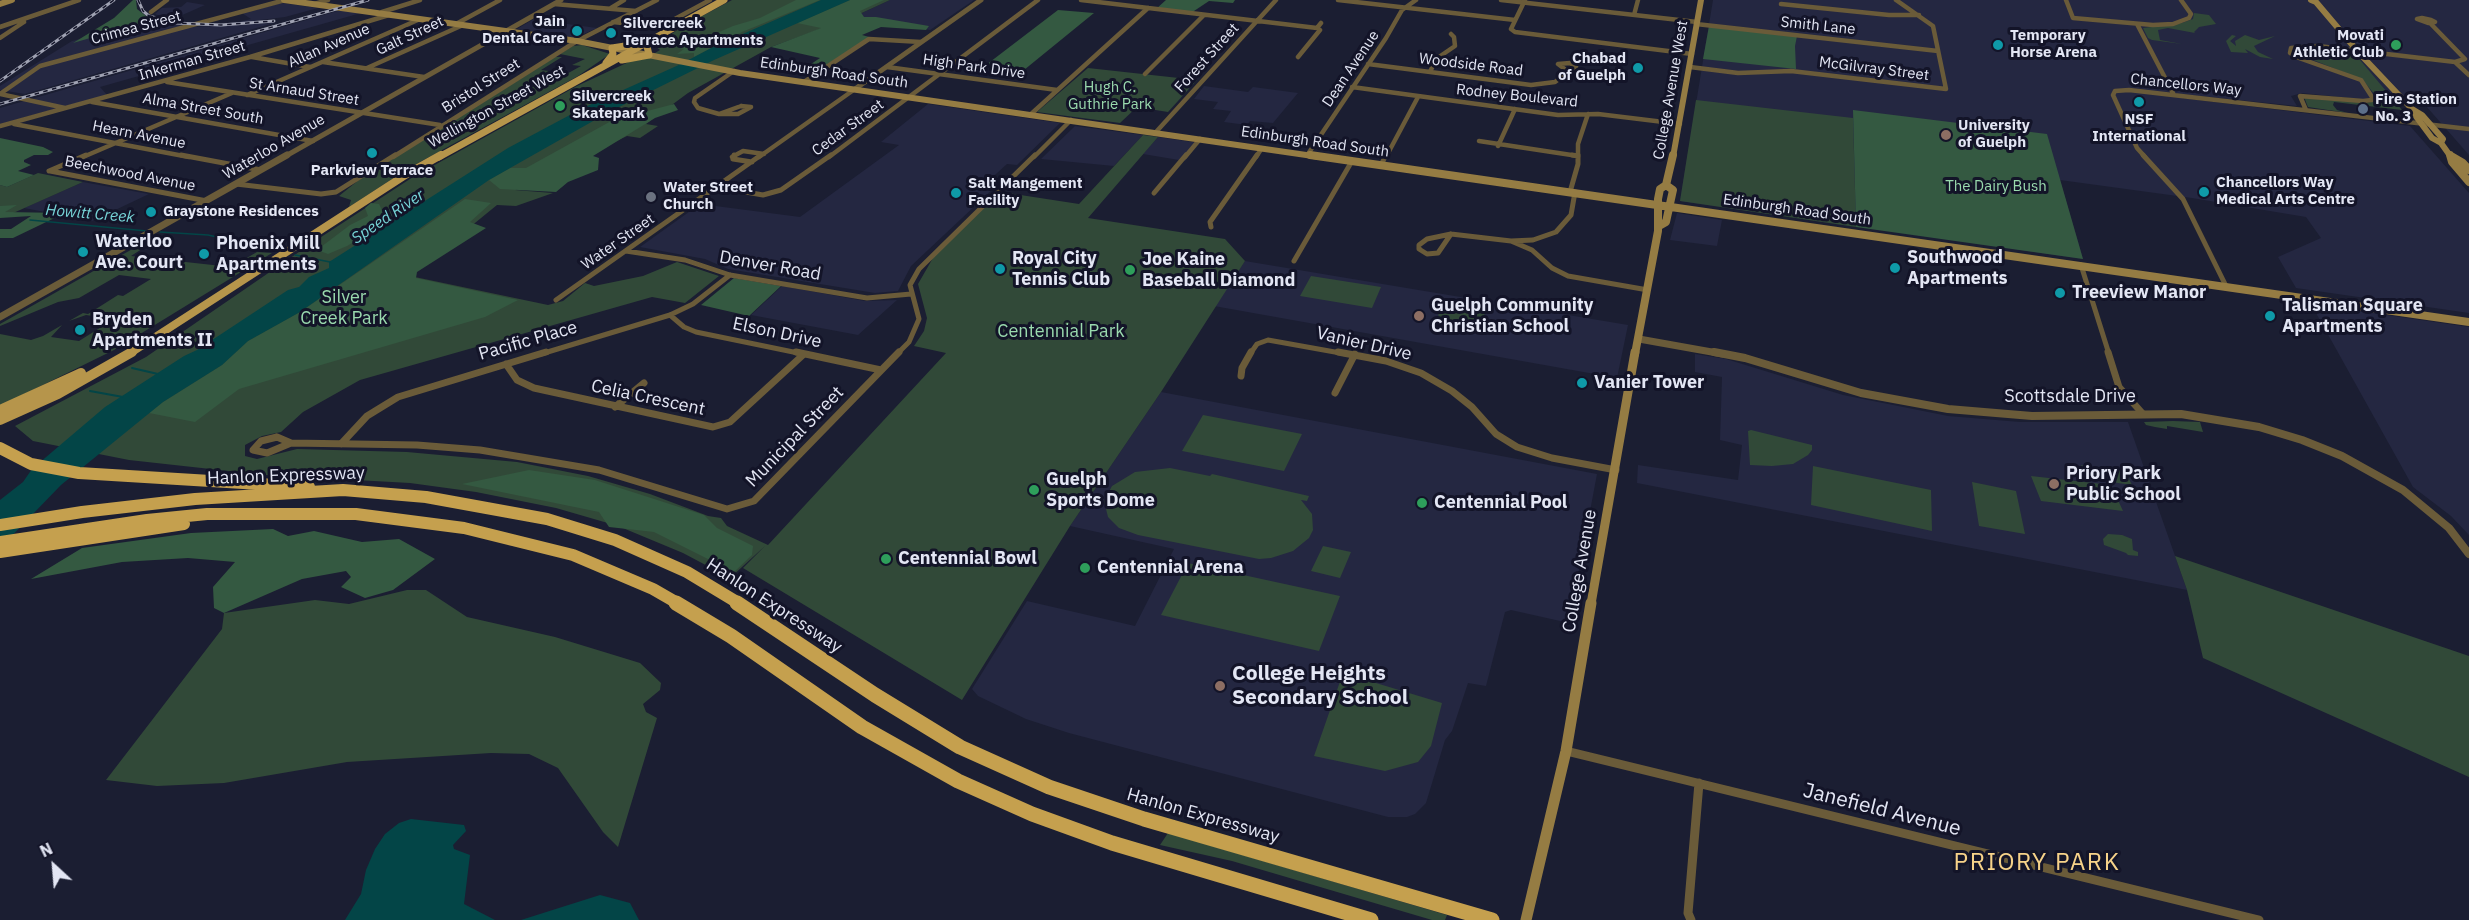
<!DOCTYPE html>
<style>
body{margin:0}
#map{position:relative;width:2469px;height:920px;overflow:hidden;background:#1b1e32;font-family:"IBM Plex Sans",sans-serif}
canvas{display:block}
.north{position:absolute;left:24px;top:836px;width:60px;height:60px;-webkit-text-stroke:4px #131428;paint-order:stroke;rotate:334deg;font-size:16px;font-weight:700;line-height:24px;text-align:center;color:#e3e6f4}
.north::after{content:'';display:block;margin:auto;width:21px;height:27px;background:#e3e6f4;clip-path:polygon(50% 0,100% 100%,50% 72%,0 100%)}
</style>
<div id="map">
<canvas width="2469" height="920"></canvas>
<div class="north">N</div>
</div>
<script>
const g = document.querySelector('canvas').getContext('2d');
g.lineJoin = 'round';
function fill(path, color) { g.fillStyle = color; g.fill(path, 'evenodd'); }
const toPath = rows => new Path2D(rows.map(r => 'M' + r).join(''));
function trace(path, color, width, dash) { g.strokeStyle = color; g.lineWidth = width; g.lineCap = dash ? 'butt' : 'round'; g.setLineDash(dash || []); g.stroke(path); }
function label(font, color, halo, rows, align = 'center') {
  g.font = font + ' "IBM Plex Sans",sans-serif'; g.lineWidth = 6; g.setLineDash([]); g.textBaseline = 'middle'; g.strokeStyle = halo; g.fillStyle = color; for (const [text, x, y, turn = 0] of rows) {
    g.save(); g.translate(x, y); g.rotate((+turn || 0) * Math.PI / 180); g.textAlign = isNaN(turn) ? turn : align; if (halo) g.strokeText(text, 0, 0); g.fillText(text, 0, 0); g.restore();
  }
}
fill(toPath([
 [890,0,974,0,930,30,853,17],
 [1713,0,2469,0,2469,155,2426,106,2302,93,2291,96,2297,106,2179,94,2182,98,2410,126,2469,193,2469,313,2296,288,2278,257,2321,238,2306,217,2192,198,2060,180,2083,259,1680,201],
 [187,2,205,5,171,20,155,14,162,8,181,7],
 [282,3,318,8,285,17,235,23,251,19,242,13],
 [341,10,361,13,100,87,107,95,0,124,0,108],
 [539,16,565,18,560,23,597,28,575,38,517,29],
 [151,21,191,27,274,23,25,94,0,90,0,86,72,41],
 [1204,86,1248,92,1253,87,1298,93,1273,123,1250,121,1247,125,1224,122,1231,111,1213,109,1218,102,1194,99],
 [928,104,1060,123,1017,165,1007,164,985,184,995,187,911,266,898,291,875,293,728,269,705,259,640,247,700,204,800,217,899,145,881,142],
 [1075,126,1143,135,1114,166,1041,159],
 [1158,137,1199,143,1185,161,1143,154],
 [83,182,149,194,92,221,24,208],
 [1677,213,1722,220,1717,246,1670,240],
 [1245,261,1628,325,1617,378,1214,306],
 [782,286,865,301,897,300,858,335,751,315],
 [2311,304,2469,327,2469,535,2451,516,2413,487],
 [1695,354,1726,359,1843,395,1948,416,2020,422,2128,422,2187,590,1637,483,1638,465,1738,480,1742,445,1720,440,1722,377,1695,372],
 [1161,392,1597,474,1569,623,1511,610,1505,612,1486,686,1468,683,1452,731,1445,740,1426,803,1415,814,1407,817,1388,817,1069,733,1026,719,978,696,972,689,1027,601,1135,626,1174,549,1070,526]
]), '#242741');
fill(toPath([
 [732,0,890,0,853,17,771,47,688,93,646,124,658,126,640,138,627,136,515,190,553,193,516,206,497,205,410,276,548,305,563,301,585,283,594,286,643,276,677,262,719,276,685,303,652,297,360,380,303,412,281,432,262,436,245,445,245,456,257,459,297,449,407,452,517,462,588,476,650,494,708,516,721,518,727,526,768,545,946,353,914,346,924,331,927,318,918,284,941,244,1001,192,1079,204,1143,135,1158,137,1088,218,1225,239,1245,261,1161,392,1070,526,962,700,743,568,765,546,730,578,683,553,618,526,556,508,476,492,410,483,265,475,129,460,33,441,15,426,146,357,315,241,413,177,577,86,633,60,645,59,660,50,655,46,680,28],
 [2194,13,2209,15,2216,24,2199,27,2194,32,2195,33,2168,28,2158,30,2160,40,2182,44,2152,40,2148,38,2143,28,2182,23,2193,19],
 [2232,35,2236,36,2230,41,2236,46,2235,41,2245,35,2259,40,2275,36,2254,46,2258,52,2273,59,2260,57,2245,49,2248,53,2231,52,2226,41],
 [582,45,610,54,578,76,409,168,349,207,351,200,339,196,365,175,554,57,562,57,541,70,549,71,546,74,563,76,581,66,572,65,585,59,560,54,573,46],
 [2312,49,2355,54,2402,110,2334,102,2333,105,2337,110,2348,113,2308,107,2304,97,2367,103,2379,100,2363,80,2296,53,2297,50],
 [1088,68,1197,80,1168,112,1137,107,1120,123,1037,112],
 [1696,100,1853,118,1856,227,1680,201],
 [38,173,83,182,11,214,0,215,0,185,7,187],
 [143,243,148,245,131,256,231,267,257,252,272,253,114,350,0,406,0,334,31,340,43,336,62,325,51,337,79,341,114,319,86,315,69,321,83,313,88,314,118,295,123,296,151,279,119,275,79,298,58,302,5,324,0,326,0,324],
 [1311,276,1381,287,1372,308,1300,296],
 [1439,299,1446,302,1487,306,1484,316,1471,327,1438,325,1439,304,1435,301],
 [1203,415,1302,434,1284,471,1182,451],
 [2173,421,2200,422,2203,432,2167,426,2167,429,2155,427,2146,425,2144,422],
 [1751,430,1812,445,1812,450,1808,455,1793,464,1772,466,1750,465,1748,431],
 [2081,465,2112,475,2110,471,2118,469,2127,475,2132,485,2118,483,2101,479,2098,475,2086,474],
 [1813,466,1931,490,1932,531,1811,505],
 [1170,468,1210,476,1212,474,1309,496,1307,501,1301,500,1312,514,1313,530,1309,538,1293,551,1271,558,1259,559,1138,535,1119,528,1108,517,1104,501,1112,486,1135,472],
 [2031,476,2111,485,2123,511,2041,501],
 [1972,482,2016,491,2025,534,1979,526],
 [2108,534,2122,535,2132,539,2133,550,2138,552,2138,556,2128,555,2126,553,2104,545,2103,539],
 [1323,546,1351,552,1340,578,1311,571],
 [2175,556,2469,656,2469,777,2203,658,2187,590],
 [1188,563,1340,596,1319,651,1161,615],
 [407,590,426,590,467,617,555,637,640,663,661,683,660,690,643,704,646,712,657,718,618,847,603,832,558,768,529,754,491,753,347,762,224,783,157,786,106,780,222,629,224,613,315,600,349,604],
 [1343,673,1442,703,1431,746,1418,762,1385,771,1314,756],
 [1168,833,1447,915,1445,920,1432,920,1232,861,1160,845]
]), '#314938');
fill(toPath([
 [133,0,136,0,137,9,155,23,135,25,73,43,114,18],
 [796,0,820,0,742,32,694,57,694,53,677,54,684,49,676,47,682,42,683,38,699,41,733,26,760,18],
 [850,0,884,0,860,11,864,17,876,17,929,26,926,30,881,27,862,35,873,38,812,77,808,66,820,58,771,47,821,28,797,23],
 [1166,0,1235,0,1233,3,1209,1,1191,13,1156,9],
 [1058,10,1094,13,1024,70,986,65],
 [1709,26,1797,36,1795,46,1796,69,1703,59],
 [674,104,678,110,655,118,593,156,599,158,598,170,568,182,556,192,500,189,489,180,510,168,526,168,613,120],
 [1853,110,2047,134,2083,259,1856,227],
 [0,138,43,147,53,152,48,155,34,155,24,160,24,162,31,165,18,171,34,175,7,187,0,185],
 [465,199,491,203,470,222,486,228,417,272,416,278,518,300,485,317,239,389,195,422,149,413,163,402,222,365,248,341,300,312],
 [371,203,379,204,382,210,398,207,405,209,395,216,382,219,378,222,382,225,376,229,347,246,328,254,317,250,350,225,368,216,365,208],
 [17,205,5,212,65,213,13,238,0,238,0,229,11,229,31,216,0,218,0,206],
 [734,278,781,286,749,316,701,305],
 [529,470,595,480,704,515,717,528,753,546,752,555,734,572,654,532,609,527,599,512,462,484],
 [273,529,288,536,314,531,362,542,399,539,435,559,393,590,365,598,341,587,351,577,346,571,302,579,224,613,214,608,213,587,235,562,188,558,122,562,31,579,82,548,191,533]
]), '#345941');
fill(toPath([
 [821,0,850,0,714,60,609,112,489,180,300,312,248,341,222,365,163,402,61,485,0,548,0,500,23,482,32,469,105,407,184,356,197,350,288,290,299,287,309,277,329,268,329,262,508,148,583,108,681,64,715,46],
 [411,819,464,825,466,831,453,845,454,849,470,855,464,904,495,920,345,920,361,894,366,870,375,849,385,834,399,823],
 [600,895,630,903,639,920,521,920]
]), '#034547');
trace(toPath([
 [30,220,147,231],
 [160,232,208,235,248,244],
 [260,247,273,250],
 [295,255,330,262]
]), '#034547', 1.5);
trace(toPath([
 [132,368,158,374],
 [90,391,123,397]
]), '#034547', 2);
trace(toPath([
 [1081,0,1317,28],
 [1338,0,1515,20],
 [1501,0,1697,22],
 [1525,0,1511,29,1515,32,1692,54],
 [2066,0,2073,18,2153,25,2173,24,2189,18,2191,14,2181,0],
 [314,4,328,0],
 [554,4,636,11],
 [1781,4,1889,15,1919,15],
 [611,8,624,0],
 [151,12,167,0],
 [382,12,420,0],
 [1634,15,1638,0],
 [2422,18,2431,20,2435,22,2428,23,2417,19,2422,18],
 [613,22,660,27,710,0],
 [2430,23,2465,59,2455,62,2469,75],
 [456,24,500,0],
 [1696,24,1938,51],
 [2137,24,2174,95],
 [0,27,79,0],
 [0,38,24,22],
 [252,57,310,67],
 [1298,57,1320,30,1317,28,1321,23],
 [323,62,424,77],
 [1570,63,1576,67,1566,70,1558,64,1570,63],
 [1368,64,1531,85,1555,82,1563,76,1566,70],
 [887,67,1057,90],
 [1690,67,1738,73,1791,71,1946,89,1933,26,1896,0],
 [367,68,463,25],
 [1430,72,1436,59,1455,46,1454,37,1451,34],
 [1145,74,1204,15],
 [167,82,440,125],
 [804,82,869,39,921,42],
 [1352,87,1558,115,1598,114,1680,124],
 [0,94,40,66,285,0],
 [0,94,65,108],
 [247,95,420,19],
 [92,102,313,141],
 [741,106,751,107,738,114,719,114,741,106],
 [2306,110,2300,96,2363,101,2372,100,2372,97,2361,80,2296,57,2290,53,2291,48,2318,46,2455,62],
 [719,114,698,108,694,102,695,98,734,71],
 [1030,115,1148,8],
 [14,124,189,157],
 [0,126,250,57,389,15],
 [1156,132,1276,0],
 [1479,141,1578,156],
 [1498,146,1515,109],
 [1308,154,1386,38,1402,10,1416,0],
 [83,157,232,93],
 [393,157,577,41,657,0],
 [732,157,743,151,764,154],
 [759,157,855,89],
 [829,157,1038,0],
 [1034,157,1071,120],
 [1185,157,1200,139],
 [1256,157,1262,148],
 [1386,157,1418,97],
 [1578,157,1578,144,1588,114],
 [2145,157,2137,148,2113,95,2115,91,2129,90,2469,129]
]), '#6a5b39', 4.5);
trace(toPath([
 [181,155,261,170],
 [734,155,733,159,752,162],
 [1572,155,1578,156],
 [2143,155,2183,199,2226,286],
 [1381,165,1386,155],
 [49,171,86,155],
 [50,171,207,201],
 [236,184,321,194,336,192,395,155],
 [717,187,763,195,781,190,831,155],
 [1570,192,1578,164,1578,155],
 [1575,192,1571,215,1556,232,1533,240,1511,241,1532,250,1552,268,1568,276,1648,290],
 [1154,193,1186,155],
 [1211,227,1210,222,1257,155],
 [1451,234,1511,241],
 [1451,234,1438,253,1427,254,1419,249,1419,245,1427,239,1451,234],
 [626,251,685,260,730,275,867,298,911,294],
 [1294,261,1352,161],
 [2081,265,2109,354],
 [556,300,761,155],
 [670,315,684,327,696,332,803,354],
 [541,354,670,315,693,304,730,275],
 [897,354,909,342,919,319,910,285,919,269,1035,155],
 [1250,354,1257,344,1268,340,1346,354]
]), '#6a5b39', 5);
trace(toPath([
 [796,352,881,370],
 [1338,352,1386,361,1421,373,1452,391,1472,407,1496,434,1517,447,1552,458,1616,470],
 [2108,352,2119,387,2143,414],
 [506,364,517,380,534,388,713,427,730,422,804,354],
 [1241,376,1242,368,1251,352],
 [1335,393,1355,354],
 [615,407,644,383],
 [277,437,291,443,267,453,253,450,261,441,277,437],
 [291,443,417,445,480,450,599,470,727,509,754,501,899,352],
 [341,444,367,416,398,397,546,352]
]), '#6a5b39', 7);
trace(toPath([
 [1566,751,2259,920],
 [1691,920,1688,913,1699,783]
]), '#6a5b39', 9);
trace(toPath([
 [855,89,981,0],
 [284,157,561,0]
]), '#6a5b39', 5);
trace(toPath([
 [0,317,287,155],
 [1639,339,1723,354]
]), '#6a5b39', 7);
trace(toPath([
 [1714,352,1745,358,1861,393,1948,409,2032,416,2181,414,2259,427,2302,440,2342,456,2403,490,2449,528,2469,554]
]), '#6a5b39', 8);
trace(toPath([
 [284,0,577,41,740,73,1320,157],
 [2311,0,2316,2,2360,54,2412,109,2422,115,2443,139,2441,143],
 [0,4,12,0],
 [2412,111,2432,138,2441,143,2451,157],
 [1673,157,1701,0]
]), '#957c43', 6);
trace(toPath([
 [1310,155,2469,322],
 [2450,155,2452,162,2469,182],
 [2451,156,2463,163,2469,170],
 [1659,226,1666,222,1673,190,1666,185],
 [1635,354,1658,231,1658,199,1660,189,1666,185,1673,155]
]), '#957c43', 8);
trace(toPath([
 [1591,604,1635,352]
]), '#957c43', 9);
trace(toPath([
 [1526,920,1566,751,1591,603]
]), '#957c43', 11);
trace(toPath([
 [622,60,649,55,646,42],
 [606,63,613,54,612,48,638,44],
 [439,157,724,0]
]), '#b6954b', 7);
trace(toPath([
 [129,354,407,174,441,155]
]), '#b6954b', 8);
trace(toPath([
 [0,410,81,373],
 [0,420,58,394,132,352]
]), '#b6954b', 10);
trace(toPath([
 [0,448,31,464,79,473,309,487],
 [0,525,82,512,195,499,343,490,426,497,547,519,615,540,687,572,740,604],
 [0,542,147,520,207,514,356,514,464,528,573,555,653,589,679,604],
 [0,552,184,524]
]), '#c5a04e', 12);
trace(toPath([
 [676,603,731,636,862,727,958,781,1032,814,1112,843,1371,920],
 [737,603,875,695,960,747,1049,787,1144,819,1492,920]
]), '#c5a04e', 15);
const rail = toPath([
 [138,0,143,11,149,16,175,23,221,25,274,21],
 [0,81,114,0],
 [0,104,368,0]
]);
trace(rail, '#9fa2b2', 3);
trace(rail, '#131428', 1.5, [4.5]);
for (const [x, y, r, color] of [
 [577,31,6,"#0f9aa8"],
 [611,33,6,"#0f9aa8"],
 [1998,45,6,"#0f9aa8"],
 [2396,45,6,"#2e9e5b"],
 [1638,68,6,"#0f9aa8"],
 [2139,102,6,"#0f9aa8"],
 [560,106,6,"#2e9e5b"],
 [2363,109,6,"#5c6f8a"],
 [1946,135,6,"#8d6e63"],
 [372,153,6,"#0f9aa8"],
 [2204,192,6,"#0f9aa8"],
 [956,193,6,"#0f9aa8"],
 [651,197,6,"#6b7280"],
 [151,212,6,"#0f9aa8"],
 [83,252,6,"#0f9aa8"],
 [204,254,6,"#0f9aa8"],
 [1895,268,6,"#0f9aa8"],
 [1000,269,6,"#0f9aa8"],
 [1130,270,6,"#2e9e5b"],
 [2060,293,6,"#0f9aa8"],
 [1419,316,6,"#8d6e63"],
 [2270,316,6,"#0f9aa8"],
 [80,330,6,"#0f9aa8"],
 [1582,383,6,"#0f9aa8"],
 [2054,484,6,"#8d6e63"],
 [1034,490,6,"#2e9e5b"],
 [1422,503,6,"#2e9e5b"],
 [886,559,6,"#2e9e5b"],
 [1085,568,6,"#2e9e5b"],
 [1220,686,6,"#8d6e63"]
]) { const dot = new Path2D(); dot.arc(x, y, r, 0, 2 * Math.PI); g.fillStyle = color; g.fill(dot); trace(dot, '#131428', 2); }
label('bold 15px', '#e3e6f4', '#131428', [
 ["Jain",565,22,"right"],
 ["Dental Care",565,39,"right"],
 ["Silvercreek",623,24],
 ["Terrace Apartments",623,41],
 ["Temporary",2010,36],
 ["Horse Arena",2010,53],
 ["Movati",2384,36,"right"],
 ["Athletic Club",2384,53,"right"],
 ["Chabad",1626,59,"right"],
 ["of Guelph",1626,76,"right"],
 ["Silvercreek",572,97],
 ["Skatepark",572,114],
 ["Fire Station",2375,100],
 ["No. 3",2375,117],
 ["NSF",2139,120,"center"],
 ["International",2139,137,"center"],
 ["University",1958,126],
 ["of Guelph",1958,143],
 ["Parkview Terrace",372,171,"center"],
 ["Chancellors Way",2216,183],
 ["Medical Arts Centre",2216,200],
 ["Salt Mangement",968,184],
 ["Facility",968,201],
 ["Water Street",663,188],
 ["Church",663,205],
 ["Graystone Residences",163,212]
], 'left');
label('15px', '#e3e6f4', '#131428', [
 ["Smith Lane",1818,26,6],
 ["Crimea Street",136,28,-15],
 ["Galt Street",410,36,-25],
 ["Allan Avenue",329,46,-24],
 ["Forest Street",1207,58,-48],
 ["Inkerman Street",192,61,-16],
 ["Woodside Road",1471,65,7],
 ["High Park Drive",974,67,8],
 ["Dean Avenue",1351,69,-56],
 ["McGilvray Street",1874,69,7],
 ["Edinburgh Road South",834,73,8],
 ["Chancellors Way",2186,85,6],
 ["Bristol Street",481,86,-32],
 ["College Avenue West",1671,90,-80],
 ["St Arnaud Street",304,92,9],
 ["Rodney Boulevard",1517,96,6],
 ["Wellington Street West",497,107,-29],
 ["Alma Street South",203,109,10],
 ["Cedar Street",848,128,-36],
 ["Hearn Avenue",139,135,11],
 ["Edinburgh Road South",1315,142,8],
 ["Waterloo Avenue",274,147,-30],
 ["Beechwood Avenue",130,174,11],
 ["Edinburgh Road South",1797,210,8],
 ["Water Street",618,242,-35]
]);
label('15px', '#9adaae', '#131428', [
 ["Hugh C.",1110,88],
 ["Guthrie Park",1110,105],
 ["The Dairy Bush",1996,187]
]);
label('italic 16px', '#77d4d7', '#131428', [
 ["Howitt Creek",90,214,5],
 ["Speed River",388,217,-34]
]);
label('bold 18px', '#e3e6f4', '#131428', [
 ["Waterloo",95,242],
 ["Ave. Court",95,263],
 ["Phoenix Mill",216,244],
 ["Apartments",216,265],
 ["Southwood",1907,258],
 ["Apartments",1907,279],
 ["Royal City",1012,259],
 ["Tennis Club",1012,280],
 ["Joe Kaine",1142,260],
 ["Baseball Diamond",1142,281],
 ["Treeview Manor",2072,293],
 ["Guelph Community",1431,306],
 ["Christian School",1431,327],
 ["Talisman Square",2282,306],
 ["Apartments",2282,327],
 ["Bryden",92,320],
 ["Apartments II",92,341],
 ["Vanier Tower",1594,383],
 ["Priory Park",2066,474],
 ["Public School",2066,495],
 ["Guelph",1046,480],
 ["Sports Dome",1046,501],
 ["Centennial Pool",1434,503],
 ["Centennial Bowl",898,559],
 ["Centennial Arena",1097,568]
], 'left');
label('18px', '#e3e6f4', '#131428', [
 ["Denver Road",770,266,10],
 ["Elson Drive",777,333,12],
 ["Pacific Place",528,341,-16],
 ["Vanier Drive",1364,344,13],
 ["Scottsdale Drive",2070,397],
 ["Celia Crescent",648,398,12],
 ["Municipal Street",795,437,-46],
 ["Hanlon Expressway",286,476,-2],
 ["College Avenue",1580,571,-80],
 ["Hanlon Expressway",774,606,33],
 ["Hanlon Expressway",1203,816,16]
]);
label('18px', '#9adaae', '#131428', [
 ["Silver",344,298],
 ["Creek Park",344,319],
 ["Centennial Park",1061,332]
]);
label('bold 21px', '#e3e6f4', '#131428', [
 ["College Heights",1232,674],
 ["Secondary School",1232,698]
], 'left');
label('21px', '#e3e6f4', '#131428', [
 ["Janefield Avenue",1882,810,14]
]);
g.letterSpacing = '1.5px';
label('24px', '#f6d289', '#131428', [
 ["PRIORY PARK",2037,863]
]);
g.letterSpacing = '0px';
</script>
